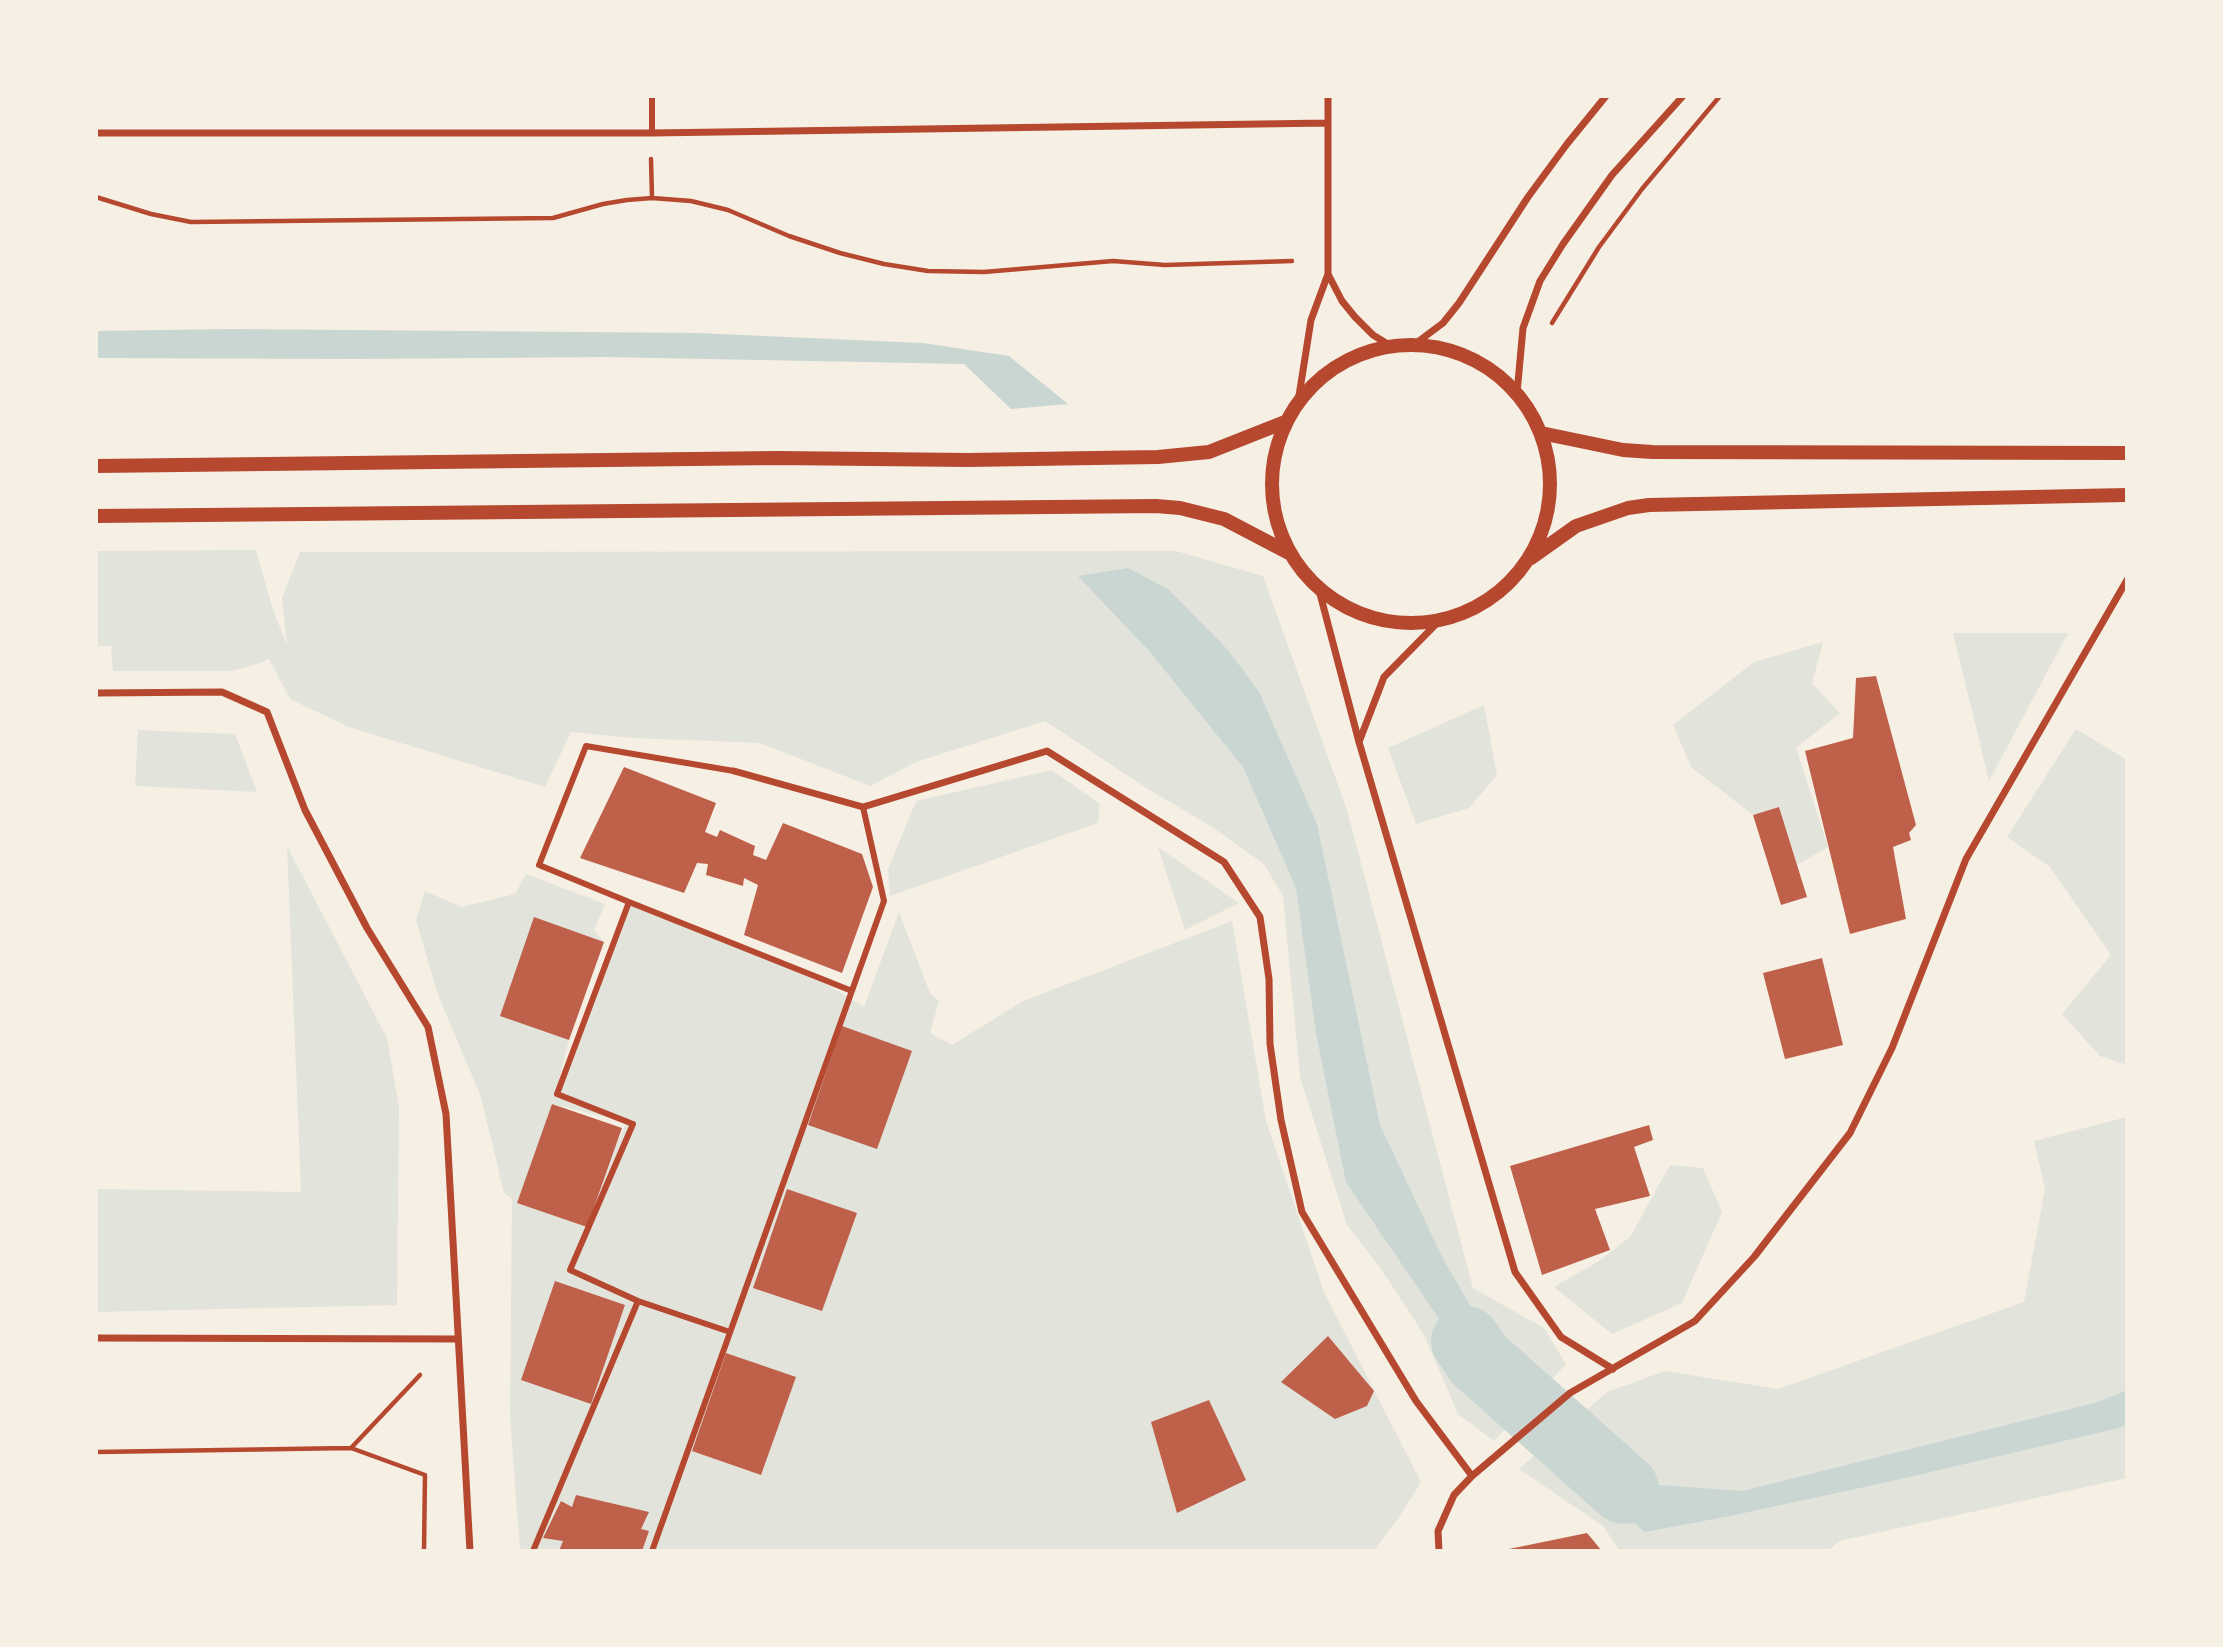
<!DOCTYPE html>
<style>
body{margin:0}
#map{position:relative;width:2223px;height:1647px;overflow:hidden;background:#f6efe4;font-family:"Work Sans",sans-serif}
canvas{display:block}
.frame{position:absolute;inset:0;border:98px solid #f6efe4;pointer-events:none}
</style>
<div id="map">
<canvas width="2223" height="1647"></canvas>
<div class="frame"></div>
</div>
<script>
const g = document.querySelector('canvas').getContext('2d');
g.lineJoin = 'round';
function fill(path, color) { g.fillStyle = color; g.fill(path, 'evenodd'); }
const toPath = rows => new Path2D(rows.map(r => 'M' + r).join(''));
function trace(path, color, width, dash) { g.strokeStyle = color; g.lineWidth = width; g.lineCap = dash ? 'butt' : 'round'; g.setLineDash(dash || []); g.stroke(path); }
fill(toPath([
 [256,550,273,610,287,645,282,598,300,552,1176,551,1263,576,1347,810,1473,1288,1544,1328,1566,1364,1494,1441,1458,1414,1423,1333,1381,1269,1347,1225,1300,1077,1283,896,1264,864,1212,827,1148,789,1045,721,916,762,870,786,760,743,634,738,571,732,545,787,349,727,290,699,269,659,260,663,232,671,113,671,111,646,96,646,96,551],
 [1953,633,2068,633,1989,781],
 [1823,642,1812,683,1840,713,1796,748,1828,847,1797,865,1779,807,1753,815,1691,767,1673,725,1754,662],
 [1484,705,1497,775,1469,808,1416,824,1388,748],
 [2076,729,2127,760,2127,1065,2100,1056,2062,1014,2111,955,2050,867,2007,837],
 [138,730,235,734,257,792,135,786],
 [1052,770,1100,804,1098,823,890,896,888,869,916,801],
 [287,846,387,1038,399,1107,397,1305,96,1312,96,1189,301,1192],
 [1158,847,1239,903,1185,930],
 [526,874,605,904,594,930,604,942,569,1040,555,1094,629,902,828,985,864,1007,899,912,930,993,939,1001,930,1033,952,1045,1023,1001,1232,921,1266,1121,1324,1292,1421,1482,1399,1517,1376,1548,1377,1551,520,1551,510,1416,512,1199,504,1193,481,1097,438,995,416,920,425,891,462,907,515,894],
 [552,1104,627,1122,580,1224,518,1201],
 [2127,1117,2127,1478,1839,1541,1828,1551,1620,1551,1603,1526,1519,1469,1607,1392,1665,1371,1778,1389,2024,1302,2045,1189,2034,1141],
 [1670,1165,1703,1168,1722,1212,1682,1303,1612,1334,1554,1287,1599,1261,1630,1237]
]), '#e2e4dc');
fill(toPath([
 [231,329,696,333,923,343,1009,356,1068,404,1011,409,964,364,606,357,354,359,96,358,96,331],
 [1128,568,1168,589,1228,650,1259,692,1317,824,1380,1125,1443,1259,1497,1351,1544,1399,1521,1421,1456,1344,1346,1182,1316,1033,1296,888,1243,767,1150,652,1078,576],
 [2127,1390,2127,1424,2119,1428,1892,1481,1730,1516,1645,1532,1537,1438,1565,1414,1646,1484,1742,1491,2098,1402]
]), '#c9d6d2');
trace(toPath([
 [1466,1341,1479,1360,1624,1489]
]), '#c9d6d2', 70);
fill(toPath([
 [1876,676,1916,825,1909,833,1911,840,1893,847,1906,919,1850,934,1805,751,1853,738,1856,678],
 [624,767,716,803,705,832,717,837,720,830,755,846,753,855,766,860,783,823,862,854,873,887,842,973,744,935,758,885,744,878,743,886,706,875,708,864,697,863,684,893,580,858],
 [1779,807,1807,897,1781,905,1753,815],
 [534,917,604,942,569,1040,500,1016],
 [1822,958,1843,1045,1785,1059,1763,973],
 [842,1026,912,1051,877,1149,808,1125],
 [552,1104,622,1128,587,1227,517,1203],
 [1649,1125,1653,1140,1634,1147,1650,1196,1595,1209,1610,1250,1542,1275,1510,1166],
 [787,1189,857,1213,822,1311,753,1288],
 [555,1281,625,1305,591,1404,521,1380],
 [1328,1336,1374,1391,1367,1406,1335,1419,1281,1382],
 [726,1353,796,1377,761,1475,692,1451],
 [1209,1400,1246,1480,1177,1513,1151,1422],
 [576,1495,649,1512,641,1529,649,1531,642,1551,559,1551,563,1541,543,1538,561,1501,572,1507],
 [1587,1533,1602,1551,1504,1551,1504,1550]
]), '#bf614a');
trace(toPath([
 [651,159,652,198],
 [96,197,151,214,191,222,553,218,603,204,627,200,652,198,691,201,728,210,789,236,840,253,884,264,928,271,984,272,1113,261,1165,265,1292,261],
 [1552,323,1599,247,1642,189,1720,96],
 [351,1448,425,1475,424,1551],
 [96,1452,351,1448,420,1375]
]), '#b5482f', 4.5);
trace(toPath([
 [652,133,652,96],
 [629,902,852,991],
 [638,1301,730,1332],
 [533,1551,638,1301,570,1270,633,1124,557,1094,629,902,539,865,586,746,734,771],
 [652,1551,884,901,863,807]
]), '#b5482f', 6);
trace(toPath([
 [96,133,652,133,1328,123],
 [1328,274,1342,301,1355,317,1373,335,1391,346],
 [1415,344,1443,323,1459,303,1528,197,1567,144,1606,96],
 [1517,393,1523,328,1540,281,1563,244,1612,175,1683,96],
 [1298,402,1311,320,1328,274,1328,96],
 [1319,590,1359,742,1515,1272,1561,1337,1613,1369],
 [96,693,222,692,267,712,305,810,367,928,428,1027,446,1114,470,1551],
 [1359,742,1384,677,1439,621],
 [734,771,863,807,1047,751,1224,862,1260,917,1269,979,1270,1044,1281,1120,1302,1212,1416,1401,1472,1476],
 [96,1338,458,1339],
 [1439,1551,1438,1531,1454,1495,1472,1476,1570,1393,1695,1321,1754,1257,1850,1133,1892,1048,1966,859,2127,580]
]), '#b5482f', 7);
trace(toPath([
 '1272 484a139 139 0 1 1 278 0a139 139 0 1 1-278 0Z',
 [1541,433,1623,450,1652,452,2127,453],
 [96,466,777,458,968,460,1158,457,1209,452,1285,422],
 [96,516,1156,506,1180,508,1224,519,1289,553],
 [1531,558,1576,526,1628,508,1649,505,2127,495]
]), '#b5482f', 14);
</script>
